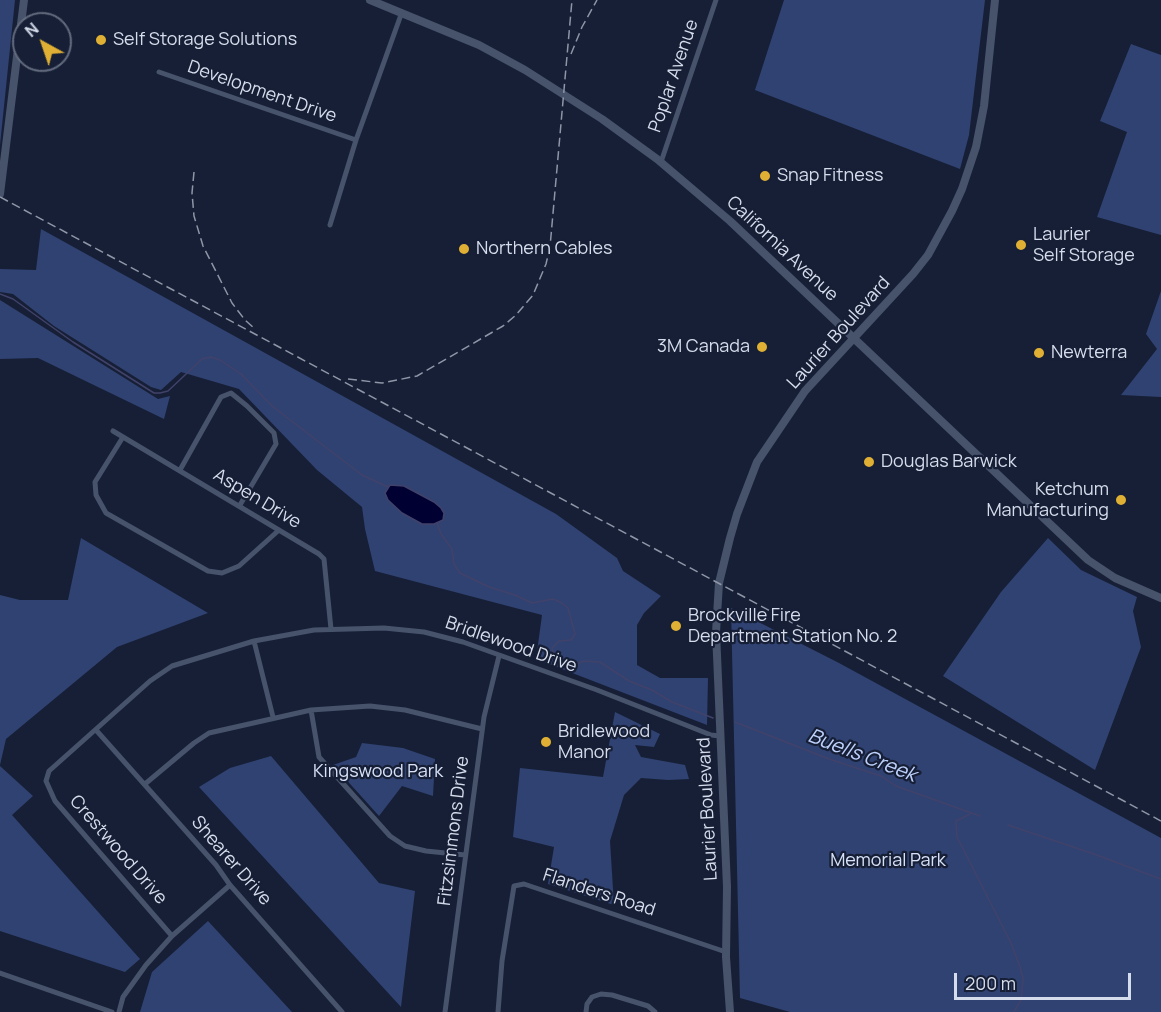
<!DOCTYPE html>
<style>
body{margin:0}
#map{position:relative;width:1161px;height:1012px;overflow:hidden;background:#161f35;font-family:Manrope,sans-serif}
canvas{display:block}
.north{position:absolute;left:12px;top:12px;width:60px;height:60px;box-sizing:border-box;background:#161f35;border:2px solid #626b7e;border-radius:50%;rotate:320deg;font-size:16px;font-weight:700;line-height:24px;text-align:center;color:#d5dcec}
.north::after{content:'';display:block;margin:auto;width:21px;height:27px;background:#e0b034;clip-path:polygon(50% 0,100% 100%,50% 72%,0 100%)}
.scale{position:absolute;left:954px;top:973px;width:177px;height:27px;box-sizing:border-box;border:3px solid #d5dcec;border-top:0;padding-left:8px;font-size:18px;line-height:21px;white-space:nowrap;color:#d5dcec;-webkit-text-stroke:4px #161f35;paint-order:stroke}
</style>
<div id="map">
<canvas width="1161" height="1012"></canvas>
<div class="north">N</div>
<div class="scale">200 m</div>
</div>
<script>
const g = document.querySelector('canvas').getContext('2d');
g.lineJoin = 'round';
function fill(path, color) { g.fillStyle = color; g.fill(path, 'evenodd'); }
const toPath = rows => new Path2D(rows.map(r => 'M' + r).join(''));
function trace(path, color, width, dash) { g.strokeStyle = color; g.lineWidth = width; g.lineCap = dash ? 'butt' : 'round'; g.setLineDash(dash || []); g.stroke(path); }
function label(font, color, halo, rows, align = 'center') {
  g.font = font + ' Manrope,sans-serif'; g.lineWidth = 4.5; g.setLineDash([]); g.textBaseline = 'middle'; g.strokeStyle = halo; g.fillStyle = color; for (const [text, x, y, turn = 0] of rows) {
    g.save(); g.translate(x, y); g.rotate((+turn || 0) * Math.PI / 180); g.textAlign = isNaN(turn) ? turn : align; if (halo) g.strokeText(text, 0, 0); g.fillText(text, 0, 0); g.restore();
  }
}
fill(toPath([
 [0,0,15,0,0,145],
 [784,0,985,0,969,135,960,169,755,90],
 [1131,44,1161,55,1161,235,1097,217,1127,132,1100,121],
 [41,229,556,514,617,558,623,571,661,596,644,613,637,625,637,665,660,678,708,678,707,725,536,659,542,615,375,571,365,529,362,507,317,470,239,389,181,372,161,390,151,387,54,326,13,294,0,292,0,269,36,270],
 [1161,291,1161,397,1121,395,1157,349,1146,334],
 [0,300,158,399,170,396,164,419,38,358,0,359],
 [81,538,208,613,117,647,6,739,0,765,0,595,20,600,68,600],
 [1048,538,1081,570,1137,597,1133,611,1141,647,1095,770,943,676,1001,592],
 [731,608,839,663,1161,838,1161,1012,790,1012,740,998],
 [615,712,660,734,654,747,635,745,641,757,685,765,689,779,668,780,641,778,624,795,610,841,614,905,548,884,554,847,513,837,520,768,603,777],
 [362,743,403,748,435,759,433,796,402,786,379,816,333,765,356,757],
 [271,756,379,883,415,891,401,1007,199,787,230,768],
 [0,766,33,796,12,815,140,959,125,972,0,931],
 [208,921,292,1012,140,1012,152,972]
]), '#304272');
const water = toPath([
 [390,485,404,486,434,502,441,508,444,513,443,520,434,524,422,524,402,513,388,500,385,493,390,485]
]);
fill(water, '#010033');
trace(water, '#41426a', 1.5);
trace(toPath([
 [0,294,13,299,73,342,154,393,160,393,168,391,202,359,211,357,220,360,241,374,272,406,362,475,388,487],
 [437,523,441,534,452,549,454,564,460,573,489,587,515,595,532,603,553,599,562,603,568,608,575,634,571,640,559,641,552,648,555,659,561,663,573,667,583,661,600,662,629,681,652,690,672,702,713,718],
 [735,722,829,759,881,776,896,786,980,816],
 [970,814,956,821,957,837,1011,943,1019,964,1023,978,1022,991,1021,1000,1014,1012],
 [1008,825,1094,854,1161,879]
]), '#41426a', 1.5);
trace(toPath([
 [159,72,356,140],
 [661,162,716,0],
 [330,225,356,140,402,12],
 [113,431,319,554,324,559,331,629],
 [123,437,95,482,96,495,106,513,208,571,222,573,239,566,279,530],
 [180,470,221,397,231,393,247,406,274,433,276,444,240,505],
 [254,641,273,717],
 [311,710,319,757,390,836,405,846,426,851,465,855],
 [96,730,216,865,230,885,342,1012],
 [145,784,194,743,209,733,311,710,370,706,405,710,482,729],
 [172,936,55,801,46,781,49,771,150,681,172,666,254,641,314,630,384,628,424,632,463,642,597,690,711,735,720,736],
 [0,973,112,1012],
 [119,1012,123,997,146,965,172,936,230,885],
 [445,1012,484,717,499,656],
 [498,1012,502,961,514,886,524,884,726,952],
 [586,1012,587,1004,592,997,601,994,612,995,648,1006,655,1012]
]), '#47526b', 5);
trace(toPath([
 [370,0,479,45,525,70,602,119,657,159,730,221,1088,560,1115,578,1161,598],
 [0,194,24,0],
 [730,1012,726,957,727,887,716,632,719,583,730,538,737,514,757,462,805,391,913,274,928,255,952,211,962,189,976,147,984,106,995,0]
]), '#47526b', 8);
trace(toPath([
 [571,54,582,27,597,0],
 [194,172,192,193,194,216,203,246,232,303,245,320,255,329],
 [0,197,1161,821],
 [348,379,382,383,417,376,503,326,516,315,533,295,546,264,550,247,572,0]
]), '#8e96a8', 1.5, [9, 4.5]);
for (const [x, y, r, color] of [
 [101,40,6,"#e0b034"],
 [765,176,6,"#e0b034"],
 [1021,245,6,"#e0b034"],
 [464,249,6,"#e0b034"],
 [762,347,6,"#e0b034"],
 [1039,353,6,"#e0b034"],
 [869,462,6,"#e0b034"],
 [1121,500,6,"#e0b034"],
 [676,626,6,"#e0b034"],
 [546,742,6,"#e0b034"]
]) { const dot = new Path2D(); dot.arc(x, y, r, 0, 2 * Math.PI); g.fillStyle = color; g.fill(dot); trace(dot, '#161f35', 2); }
label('18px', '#d5dcec', '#161f35', [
 ["Self Storage Solutions",113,40],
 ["Snap Fitness",777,176],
 ["Laurier",1033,235],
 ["Self Storage",1033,256],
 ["Northern Cables",476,249],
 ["3M Canada",750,347,"right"],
 ["Newterra",1051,353],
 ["Douglas Barwick",881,462],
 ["Ketchum",1109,490,"right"],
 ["Manufacturing",1109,511,"right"],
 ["Brockville Fire",688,616],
 ["Department Station No. 2",688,637],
 ["Bridlewood",558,732],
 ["Manor",558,753]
], 'left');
label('18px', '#d5dcec', '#161f35', [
 ["Poplar Avenue",674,76,-71],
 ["Development Drive",262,92,19],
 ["California Avenue",782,249,43],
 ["Laurier Boulevard",839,333,-48],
 ["Aspen Drive",257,499,31],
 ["Bridlewood Drive",511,645,19],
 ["Laurier Boulevard",708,809,-93],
 ["Fitzsimmons Drive",454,831,-83],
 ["Crestwood Drive",118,850,49],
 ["Shearer Drive",231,861,49],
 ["Flanders Road",599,893,18]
]);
label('18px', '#d7e1f7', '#161f35', [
 ["Kingswood Park",378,772],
 ["Memorial Park",888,861]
]);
label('italic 20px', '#bed1fc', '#161f35', [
 ["Buells Creek",862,756,21]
]);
</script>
